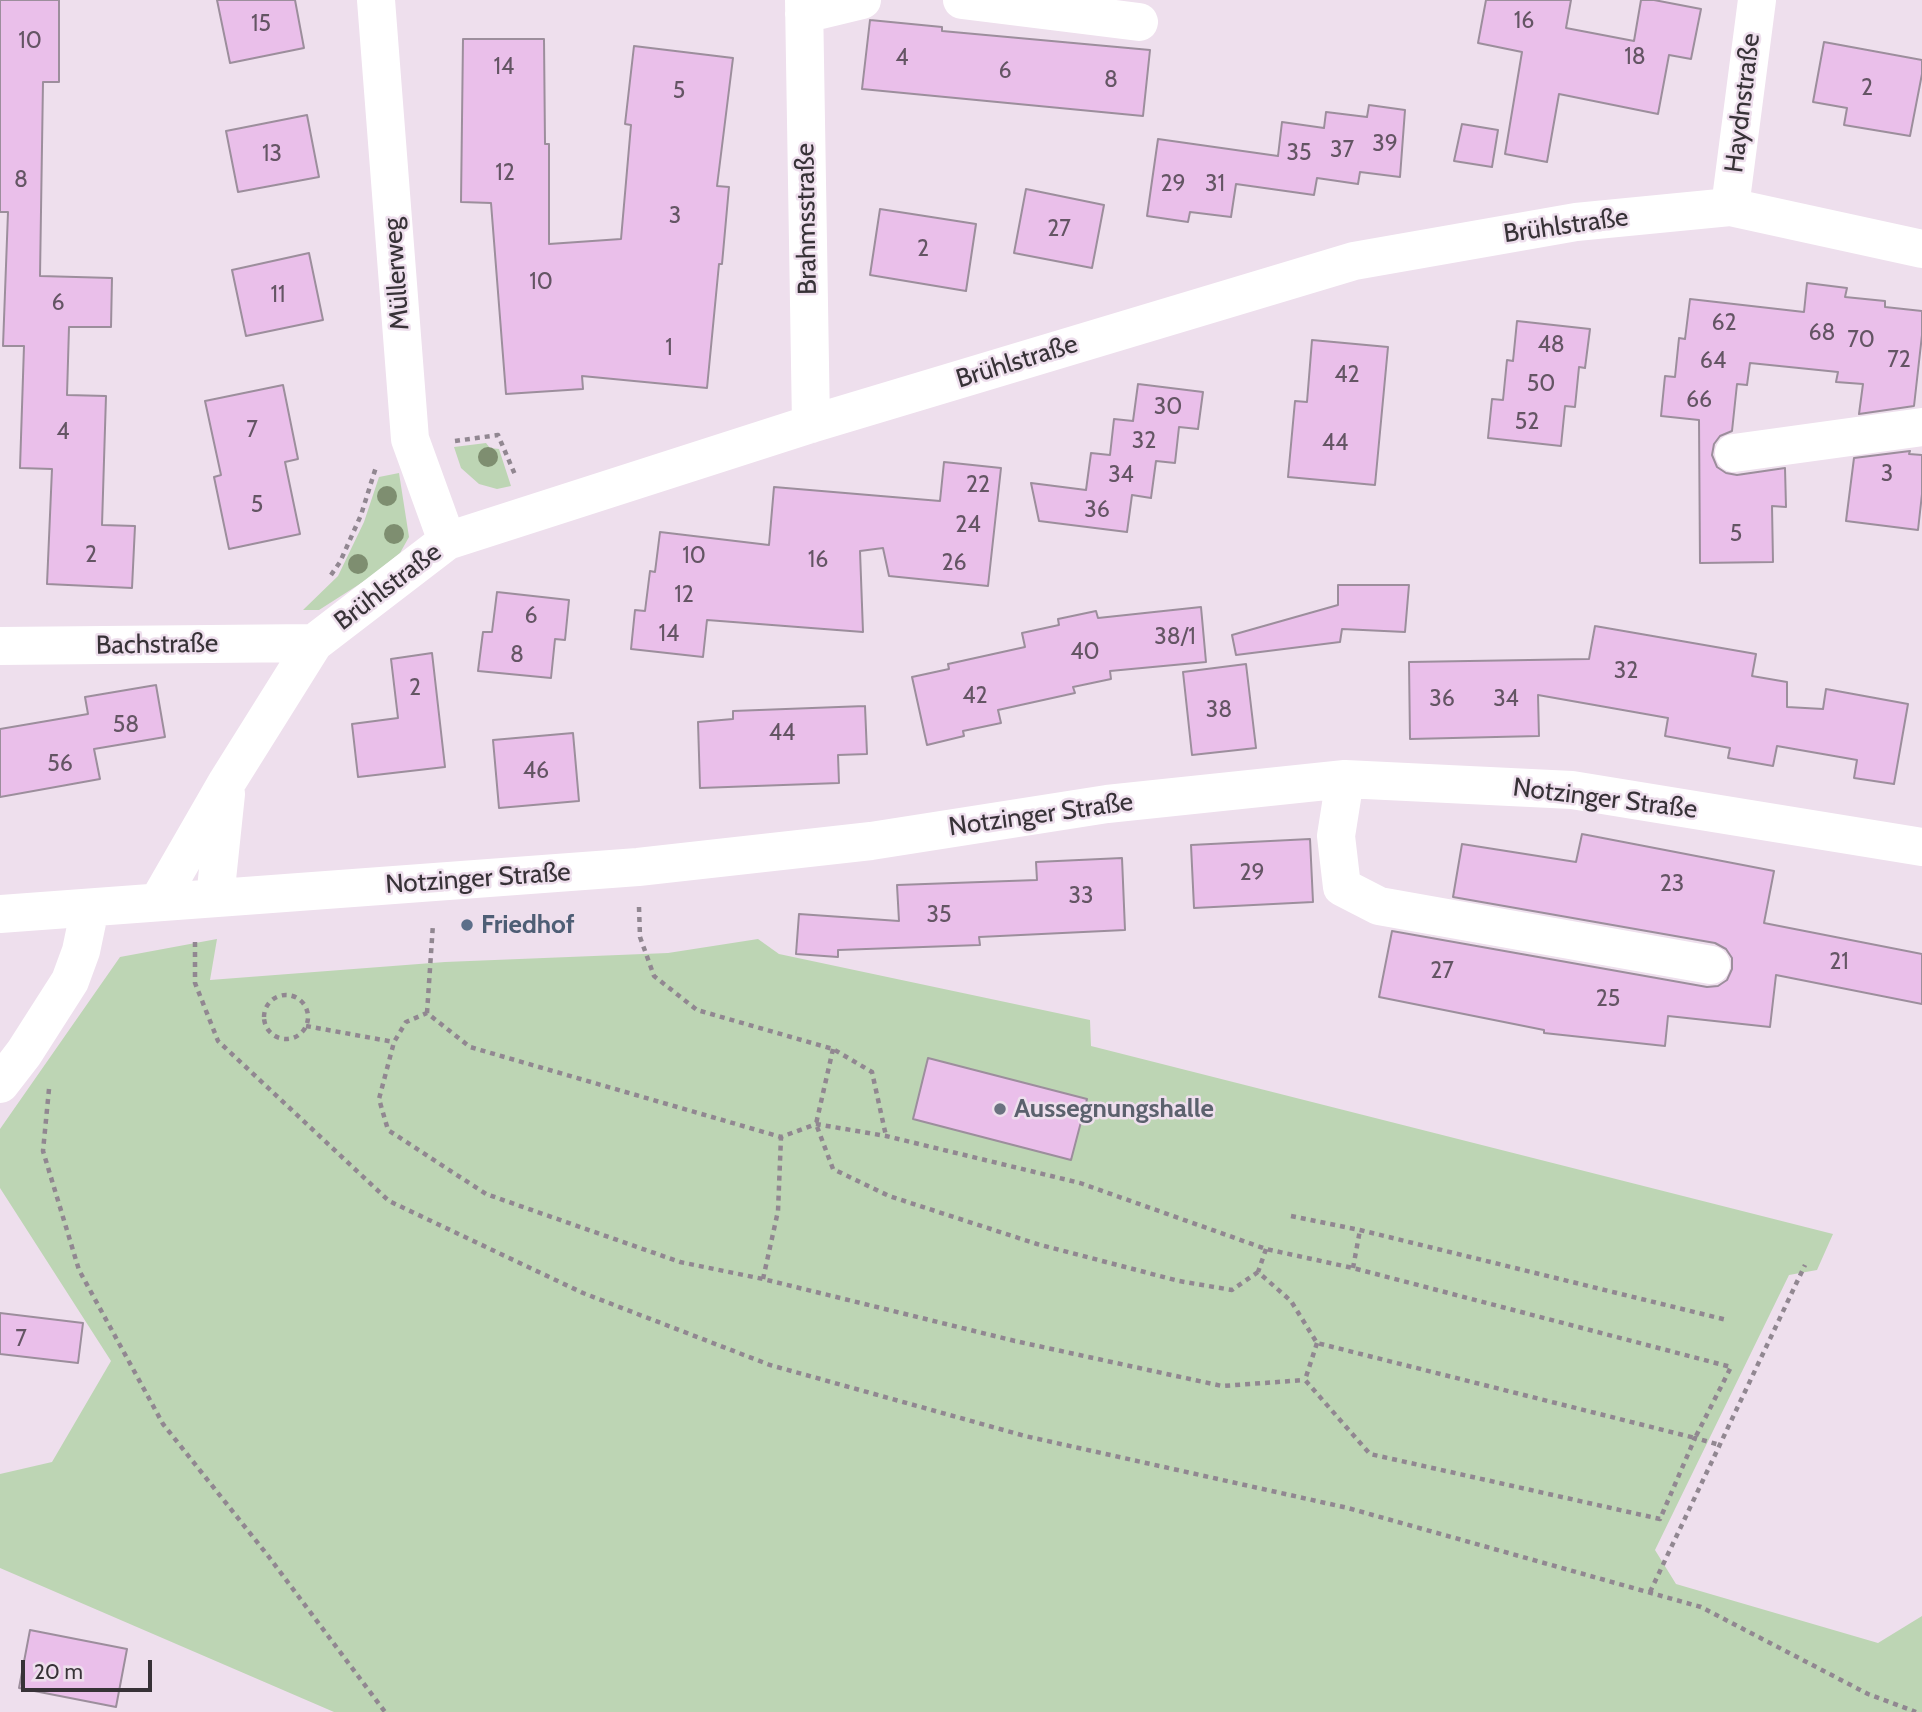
<!DOCTYPE html>
<meta charset="utf-8">
<style>
body{margin:0}
#map{position:relative;width:1922px;height:1712px;overflow:hidden;background:#eedfed;font-family:Cabin,sans-serif}
canvas{display:block}
.scale{position:absolute;left:21px;top:1660px;width:131px;height:32px;box-sizing:border-box;border:4px solid #373237;border-top:0;padding-left:9px;font-size:21px;line-height:24px;white-space:nowrap;color:#373237;-webkit-text-stroke:5px #eedfed;paint-order:stroke}
</style>
<div id="map">
<canvas width="1922" height="1712"></canvas>
<div class="scale">20 m</div>
</div>
<script>
const g = document.querySelector('canvas').getContext('2d');
g.lineJoin = 'round';
function fill(path, color) { g.fillStyle = color; g.fill(path, 'evenodd'); }
const toPath = rows => new Path2D(rows.map(r => 'M' + r).join(''));
function trace(path, color, width, dash) { g.strokeStyle = color; g.lineWidth = width; g.lineCap = dash ? 'butt' : 'round'; g.setLineDash(dash || []); g.stroke(path); }
function label(font, color, halo, rows, align = 'center') {
  g.font = font + ' Cabin,sans-serif'; g.lineWidth = 5; g.setLineDash([]); g.textBaseline = 'middle'; g.strokeStyle = halo; g.fillStyle = color; for (const [text, x, y, turn = 0] of rows) {
    g.save(); g.translate(x, y); g.rotate((+turn || 0) * Math.PI / 180); g.textAlign = isNaN(turn) ? turn : align; if (halo) g.strokeText(text, 0, 0); g.fillText(text, 0, 0); g.restore();
  }
}
fill(toPath([
 [486,443,490,448,499,449,511,486,497,489,479,484,461,468,454,447],
 [399,473,409,537,400,553,366,580,319,610,303,610,338,576,364,522,379,477],
 [217,939,210,980,445,962,668,953,758,939,779,954,1090,1020,1091,1046,1833,1234,1817,1270,1789,1275,1655,1550,1676,1584,1878,1643,1922,1616,1922,1712,334,1712,0,1568,0,1474,52,1462,111,1361,0,1188,0,1129,120,957]
]), '#bdd5b4');
const building = toPath([
 [0,0,59,0,59,82,43,82,40,276,112,278,111,327,69,327,67,395,106,396,102,525,135,526,132,588,47,584,52,469,20,468,24,346,3,346,8,212,0,212,0,0],
 [217,0,295,0,304,48,230,63,217,0],
 [1486,0,1571,0,1566,28,1634,41,1641,0,1654,0,1701,9,1691,59,1669,55,1658,114,1559,94,1547,162,1505,154,1522,52,1478,43,1486,0],
 [870,20,942,27,942,31,1150,50,1143,116,862,89,870,20],
 [463,39,544,39,545,144,549,144,549,244,621,239,631,125,625,124,634,46,733,58,717,186,729,187,722,264,719,264,707,388,582,376,583,389,506,394,491,203,461,202,463,39],
 [1824,42,1922,60,1922,74,1910,136,1844,125,1847,108,1813,102,1824,42],
 [1369,105,1405,110,1400,177,1360,172,1358,184,1317,178,1314,195,1236,184,1231,217,1190,212,1188,222,1147,216,1158,139,1278,156,1282,122,1324,128,1326,112,1367,117,1369,105],
 [307,115,319,177,238,192,226,131,307,115],
 [1462,124,1498,130,1492,167,1454,161,1462,124],
 [1026,189,1104,205,1092,268,1014,253,1026,189],
 [880,209,976,224,966,291,870,275,880,209],
 [309,253,323,320,246,336,232,270,309,253],
 [1807,283,1847,288,1845,297,1885,301,1885,307,1922,311,1922,335,1914,406,1859,414,1863,384,1836,382,1838,372,1750,363,1747,385,1737,384,1732,431,1720,436,1714,444,1712,455,1717,467,1726,473,1737,475,1785,468,1786,507,1772,506,1773,562,1700,563,1699,420,1661,416,1665,376,1675,377,1679,338,1685,339,1690,299,1804,312,1807,283],
 [1517,321,1590,329,1585,368,1579,367,1575,407,1565,406,1561,446,1488,438,1492,399,1503,400,1507,360,1513,361,1517,321],
 [1312,340,1388,347,1375,485,1288,477,1295,401,1307,402,1312,340],
 [1138,384,1203,392,1198,429,1179,427,1175,463,1156,461,1151,498,1132,495,1127,532,1039,521,1031,483,1086,490,1091,453,1110,455,1114,419,1133,421,1138,384],
 [283,385,298,459,285,462,300,534,229,549,214,477,221,475,205,401,283,385],
 [1910,451,1909,454,1922,455,1922,494,1918,530,1846,521,1854,458,1910,451],
 [944,462,1001,468,988,586,889,576,883,548,860,551,863,632,707,620,703,657,631,649,635,610,645,611,650,571,655,572,660,532,769,545,774,487,940,501,944,462],
 [1338,585,1409,585,1405,632,1342,629,1340,642,1236,655,1232,635,1338,605,1338,585],
 [497,592,569,600,565,640,555,639,551,678,478,671,483,632,492,632,497,592],
 [1201,607,1206,662,1110,671,1111,679,1073,687,1075,693,998,710,1001,723,963,731,964,736,927,745,912,677,949,669,948,664,1025,647,1022,633,1059,625,1058,619,1096,611,1098,618,1201,607],
 [1595,626,1756,654,1752,676,1787,682,1787,707,1823,709,1826,689,1908,704,1894,784,1854,778,1857,760,1777,746,1773,766,1728,758,1730,748,1665,736,1668,718,1538,695,1539,736,1410,739,1409,662,1589,659,1595,626],
 [432,653,445,767,358,777,352,724,398,718,391,659,432,653],
 [1246,664,1256,748,1192,755,1183,672,1246,664],
 [156,685,165,737,94,749,100,779,0,797,0,729,88,714,85,697,156,685],
 [865,706,867,754,838,755,839,783,700,788,698,722,733,719,733,711,865,706],
 [573,733,579,801,499,808,493,740,573,733],
 [1582,834,1774,871,1764,923,1922,954,1922,1004,1776,975,1770,1027,1668,1016,1665,1046,1544,1033,1544,1030,1379,997,1392,931,1707,987,1718,986,1727,980,1732,969,1732,958,1726,949,1715,943,1453,897,1462,844,1576,862,1582,834],
 [1310,839,1313,902,1194,908,1191,845,1310,839],
 [1122,858,1125,930,979,937,980,945,838,950,838,957,796,954,799,914,899,921,897,885,1037,880,1036,862,1122,858],
 [928,1058,1087,1099,1071,1160,913,1119,928,1058],
 [0,1313,83,1323,78,1363,0,1354,0,1313],
 [30,1630,127,1649,116,1707,19,1688,30,1630]
]);
fill(building, '#eabfea');
trace(building, '#9c8e9c', 2);
trace(toPath([
 [455,441,498,435,516,477],
 [331,575,340,562,361,515,376,467],
 [639,907,640,937,654,976,697,1010,833,1049,872,1072,886,1136],
 [195,942,195,983,218,1041,389,1201,583,1293,770,1365,1025,1436,1348,1508,1701,1607,1868,1694,1916,1712],
 '264 1017a22 22 0 1 1 44 0a22 22 0 1 1-44 0Z',
 [427,1013,433,924],
 [306,1026,394,1042],
 [833,1049,816,1124,833,1169,889,1196,1037,1244,1179,1281,1232,1290,1258,1272],
 [49,1089,43,1151,79,1270,163,1424,269,1557,385,1712],
 [1291,1216,1360,1230,1727,1320],
 [1266,1249,1258,1272,1291,1301,1317,1343,1695,1438,1731,1367,1353,1268,1266,1249,1080,1183,886,1136,816,1124,781,1137,470,1047,427,1013,406,1022,394,1042,379,1099,388,1130,486,1194,680,1262,763,1279,1015,1341,1222,1386,1305,1380],
 [1353,1268,1360,1230],
 [763,1279,778,1211,781,1137],
 [1317,1343,1305,1380,1370,1454,1660,1519,1695,1438,1720,1445],
 [1650,1592,1805,1265]
]), '#918791', 4.5, [5, 5]);
trace(toPath([
 [376,0,410,439,447,541],
 [804,0,811,424],
 [962,0,1139,22],
 [804,14,862,0],
 [1730,207,1757,0],
 [1734,453,1922,427],
 [0,646,314,643],
 [1345,779,1336,836,1342,887,1379,906,1711,965],
 [215,898,226,794],
 [158,902,227,782,314,643,447,541,811,424,1354,261,1576,222,1730,207,1922,249],
 [0,914,638,867,871,841,1107,804,1345,779,1572,790,1922,847],
 [0,1084,24,1053,70,981,81,951,90,908]
]), '#fff', 38);
g.fillStyle = '#7e8e70';
for (const [x, y] of [
 [488,457],
 [387,496],
 [394,534],
 [358,564]
]) { g.beginPath(); g.arc(x, y, 10, 0, 2 * Math.PI); g.fill(); }
for (const [x, y, r, color] of [
 [467,925,7,"#5c6f8a"],
 [1000,1109,7,"#6b7280"]
]) { const dot = new Path2D(); dot.arc(x, y, r, 0, 2 * Math.PI); g.fillStyle = color; g.fill(dot); trace(dot, '#eedfed', 2.5); }
label('23px', '#645564', null, [
 ["16",1524,21],
 ["15",261,24],
 ["10",30,41],
 ["18",1635,57],
 ["4",902,58],
 ["14",504,67],
 ["6",1005,71],
 ["8",1111,80],
 ["2",1867,88],
 ["5",679,91],
 ["39",1385,144],
 ["37",1342,150],
 ["35",1299,153],
 ["13",272,154],
 ["12",505,173],
 ["8",21,180],
 ["29",1173,184],
 ["31",1215,184],
 ["3",675,216],
 ["27",1059,229],
 ["2",923,249],
 ["10",541,282],
 ["11",278,295],
 ["6",58,303],
 ["62",1724,323],
 ["68",1822,333],
 ["70",1861,340],
 ["48",1551,345],
 ["1",669,348],
 ["72",1899,360],
 ["64",1713,361],
 ["42",1347,375],
 ["50",1541,384],
 ["66",1699,400],
 ["30",1168,407],
 ["52",1527,422],
 ["7",252,430],
 ["4",63,432],
 ["32",1144,441],
 ["44",1335,443],
 ["3",1887,474],
 ["34",1121,475],
 ["22",978,485],
 ["5",257,505],
 ["36",1097,510],
 ["24",968,525],
 ["5",1736,534],
 ["2",91,555],
 ["10",694,556],
 ["16",818,560],
 ["26",954,563],
 ["12",684,595],
 ["6",531,616],
 ["14",669,634],
 ["38/1",1175,637],
 ["40",1085,652],
 ["8",517,655],
 ["32",1626,671],
 ["2",415,688],
 ["42",975,696],
 ["36",1442,699],
 ["34",1506,699],
 ["38",1219,710],
 ["58",126,725],
 ["44",782,733],
 ["56",60,764],
 ["46",536,771],
 ["29",1252,873],
 ["23",1672,884],
 ["33",1081,896],
 ["35",939,915],
 ["21",1839,962],
 ["27",1442,971],
 ["25",1608,999],
 ["7",21,1339]
]);
label('26px', '#373237', '#eedfed', [
 ["Haydnstraße",1743,103,-83],
 ["Brahmsstraße",807,219,-91],
 ["Brühlstraße",1566,226,-8],
 ["Müllerweg",397,274,-94],
 ["Brühlstraße",1017,362,-17],
 ["Brühlstraße",388,587,-37],
 ["Bachstraße",157,645,-1],
 ["Notzinger Straße",1605,799,7],
 ["Notzinger Straße",1041,815,-8],
 ["Notzinger Straße",478,879,-4]
]);
label('bold 26px', '#4e5e75', '#eedfed', [
 ["Friedhof",481,925]
], 'left');
label('bold 26px', '#5b616d', '#eedfed', [
 ["Aussegnungshalle",1014,1109]
], 'left');
</script>
